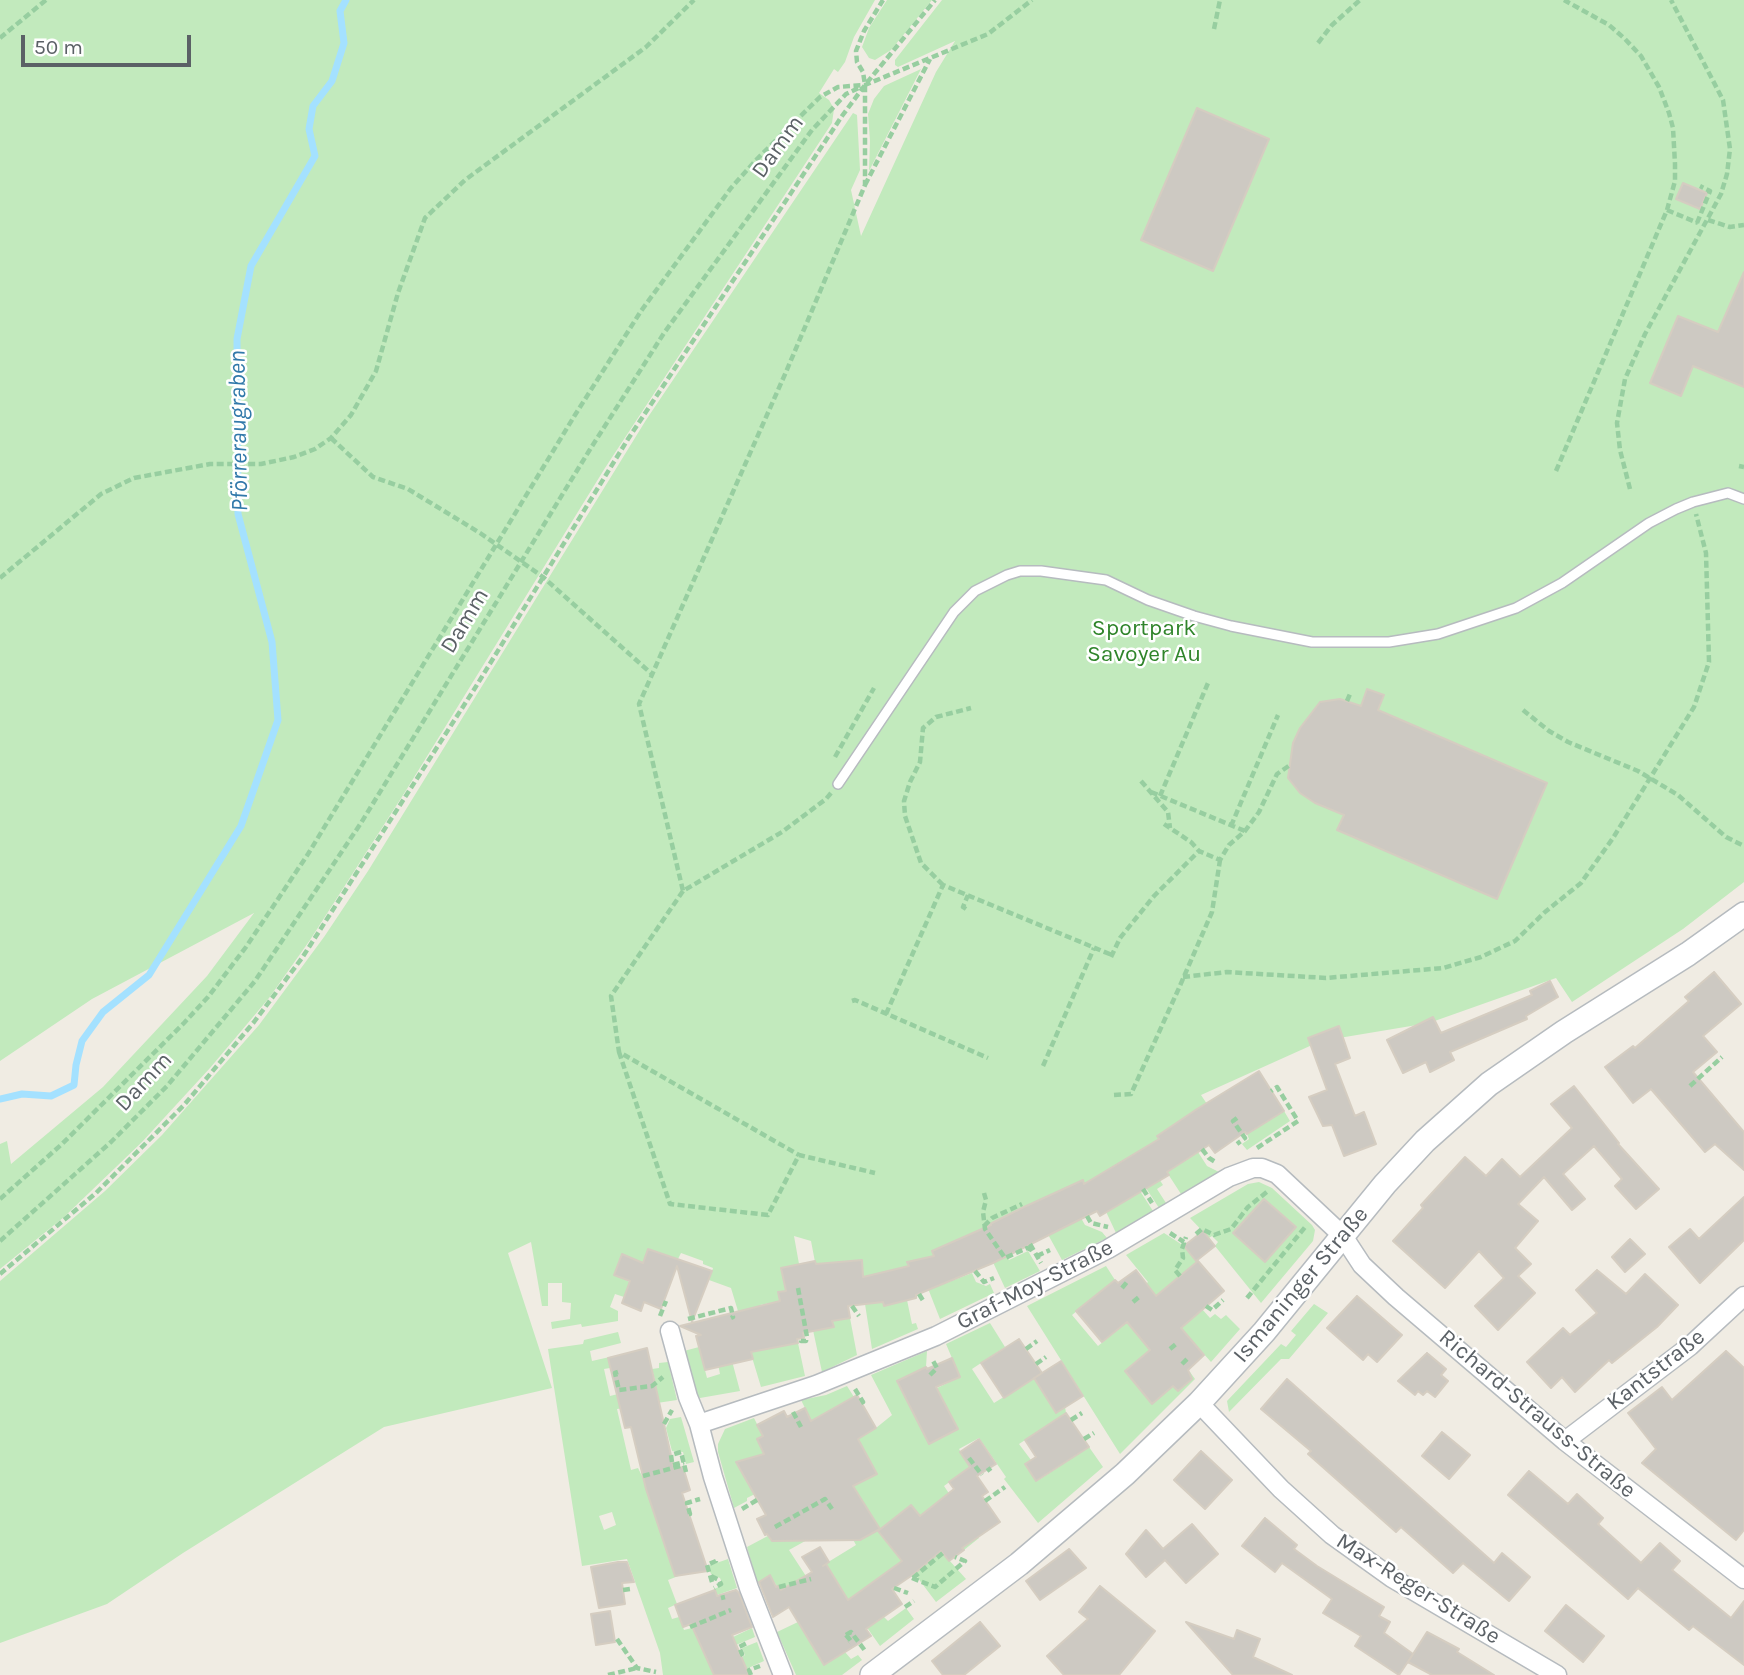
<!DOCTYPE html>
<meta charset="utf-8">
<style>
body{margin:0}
#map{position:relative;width:1744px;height:1675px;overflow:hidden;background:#f0ece3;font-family:Karla,sans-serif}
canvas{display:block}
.scale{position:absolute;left:21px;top:35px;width:170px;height:32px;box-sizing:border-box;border:4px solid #5b6166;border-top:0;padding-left:9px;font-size:21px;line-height:24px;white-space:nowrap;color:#5b6166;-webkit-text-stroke:5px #fff;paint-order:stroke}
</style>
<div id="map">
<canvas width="1744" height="1675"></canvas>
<div class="scale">50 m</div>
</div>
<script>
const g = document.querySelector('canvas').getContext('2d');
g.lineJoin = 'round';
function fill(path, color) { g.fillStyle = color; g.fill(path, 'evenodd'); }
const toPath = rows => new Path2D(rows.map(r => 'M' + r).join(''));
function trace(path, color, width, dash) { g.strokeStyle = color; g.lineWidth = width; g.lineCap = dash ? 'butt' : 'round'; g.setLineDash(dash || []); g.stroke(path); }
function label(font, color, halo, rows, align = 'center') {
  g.font = font + ' Karla,sans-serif'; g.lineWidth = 5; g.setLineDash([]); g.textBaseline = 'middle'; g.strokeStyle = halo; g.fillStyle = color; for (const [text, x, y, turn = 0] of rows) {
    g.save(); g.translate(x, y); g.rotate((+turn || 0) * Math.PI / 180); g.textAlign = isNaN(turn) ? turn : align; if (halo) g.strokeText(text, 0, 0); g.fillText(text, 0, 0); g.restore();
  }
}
fill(toPath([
 [0,0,875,0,854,37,845,62,838,72,834,69,819,93,829,100,834,109,832,123,605,468,405,792,310,940,269,998,210,1068,142,1142,64,1217,0,1269,0,1144,7,1141,11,1164,103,1087,207,976,254,913,92,999,0,1061],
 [887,0,932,0,891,50,875,60,869,58,862,47,869,28],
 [942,0,1744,0,1744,882,1683,929,1572,1002,1556,978,1429,1023,1321,1041,1201,1095,1215,1116,1157,1136,1177,1166,1198,1152,1207,1166,1219,1172,1181,1194,1157,1157,1148,1162,1163,1185,1157,1189,1166,1203,1159,1208,1146,1188,1134,1154,1099,1175,1140,1191,1153,1211,1116,1233,1101,1201,1093,1204,1083,1181,1081,1218,1085,1225,1102,1232,1107,1238,1062,1260,1045,1229,1024,1207,991,1224,1009,1260,1028,1251,1040,1271,1005,1288,991,1258,932,1251,946,1283,972,1273,976,1282,986,1286,990,1284,994,1293,940,1319,929,1291,921,1259,908,1263,909,1266,877,1274,884,1305,907,1300,912,1324,916,1323,918,1329,872,1349,865,1304,862,1260,840,1262,818,1330,833,1327,832,1321,850,1318,857,1355,822,1372,799,1265,781,1268,786,1291,779,1292,780,1301,760,1305,769,1348,798,1343,805,1376,761,1387,731,1288,709,1280,713,1268,703,1264,703,1261,681,1253,677,1261,648,1249,643,1263,622,1254,614,1275,630,1282,624,1297,615,1294,610,1307,618,1311,618,1321,582,1327,581,1324,552,1329,551,1322,570,1319,571,1303,562,1302,562,1283,548,1283,548,1306,542,1306,531,1242,508,1253,552,1388,384,1427,183,1553,107,1604,0,1643,0,1281,105,1191,162,1135,259,1025,324,937,368,871,646,420,853,113,857,115,860,170,851,190,861,236,936,72,955,41,898,67,895,65,895,60],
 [794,1236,811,1241,815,1262,799,1264],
 [921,69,869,171,870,141,868,114,874,99,884,86],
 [1284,1111,1290,1121,1247,1150,1242,1144,1249,1139,1247,1134],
 [1259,1182,1272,1188,1312,1225,1315,1230,1313,1241,1261,1303,1215,1246,1218,1242,1212,1236,1209,1238,1190,1218,1248,1184],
 [1264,1199,1296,1227,1265,1262,1233,1233],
 [1164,1233,1184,1246,1197,1262,1155,1297,1140,1289,1148,1282,1126,1255],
 [1106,1266,1115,1280,1072,1315,1098,1346,1137,1314,1150,1350,1125,1371,1152,1404,1190,1372,1195,1379,1120,1454,1027,1306],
 [1314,1304,1328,1313,1289,1359,1281,1359,1229,1412,1227,1401,1281,1344,1286,1347,1296,1335,1291,1331],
 [1202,1309,1210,1318,1215,1314,1221,1319,1226,1315,1240,1329,1211,1362,1194,1343,1174,1333],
 [990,1323,1005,1347,972,1369,994,1403,1044,1372,1065,1407,1066,1413,1019,1444,1031,1460,1026,1464,1037,1481,1089,1447,1103,1467,1038,1523,1004,1479,1006,1477,979,1438,959,1449,970,1467,944,1486,979,1538,964,1550,930,1508,920,1516,911,1505,941,1551,966,1579,936,1602,905,1561,859,1592,888,1621,906,1608,914,1619,880,1646,856,1612,847,1618,825,1564,856,1545,843,1521,813,1424,801,1400,826,1395,847,1386,854,1397,847,1445,876,1428,892,1415,871,1375,927,1351,926,1367,897,1382,929,1443,958,1429,937,1388,960,1377,946,1344],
 [618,1332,621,1343,590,1351,592,1361,614,1356,615,1359,610,1368,604,1369,610,1396,630,1391,629,1386,655,1380,652,1369,659,1368,659,1363,668,1362,677,1400,617,1409,631,1470,638,1468,644,1480,670,1562,690,1557,694,1570,668,1580,677,1604,668,1608,672,1619,679,1617,684,1630,692,1628,697,1637,715,1630,714,1675,663,1675,660,1653,627,1559,582,1566,548,1349,583,1344,584,1340],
 [612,1512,616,1525,604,1530,599,1516],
 [699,1347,707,1378,720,1374,718,1364,732,1361,740,1391,700,1398,696,1395,684,1351],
 [681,1417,694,1462,686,1464,683,1452,672,1451,666,1428,670,1419],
 [754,1418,763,1436,757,1440,777,1483,747,1498,747,1501,734,1508,718,1452,718,1444,725,1429],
 [796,1521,807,1540,789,1550,815,1590,791,1606,770,1576,757,1583,747,1547],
 [728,1559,737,1588,717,1595,714,1589,723,1585,720,1578,711,1574,708,1566],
 [798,1622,824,1664,845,1652,851,1659,858,1655,862,1660,842,1675,796,1675,777,1632],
 [752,1628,755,1637,736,1645,733,1637],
 [757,1642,764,1661,746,1669,742,1657,745,1655,742,1648]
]), '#c2eabd');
trace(toPath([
 [0,1099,22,1094,51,1096,74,1085,76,1065,82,1041,103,1012,149,975,241,826,278,720,272,642,238,514,237,339,251,266,315,156,309,129,313,106,332,81,344,43,340,11,346,0]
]), '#a4e1ff', 7);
const building = toPath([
 [1197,108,1269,139,1213,271,1141,240,1197,108],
 [1683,183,1707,193,1700,209,1676,199,1683,183],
 [1744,272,1744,387,1693,366,1681,396,1650,383,1678,316,1718,332,1744,272],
 [1367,689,1384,695,1378,710,1547,783,1497,899,1337,830,1344,815,1315,803,1300,793,1288,778,1293,743,1300,728,1320,702,1340,699,1361,706,1367,689],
 [1714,972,1741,1004,1703,1036,1717,1052,1693,1072,1744,1132,1744,1170,1715,1144,1705,1152,1651,1089,1633,1103,1605,1067,1633,1046,1635,1048,1689,1001,1685,997,1714,972],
 [1550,981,1558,997,1526,1016,1527,1019,1450,1052,1454,1060,1430,1072,1426,1062,1403,1073,1387,1040,1433,1017,1441,1033,1532,995,1530,991,1550,981],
 [1339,1026,1350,1058,1335,1064,1355,1116,1364,1112,1376,1144,1344,1156,1332,1125,1323,1126,1309,1097,1327,1090,1308,1038,1339,1026],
 [1259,1071,1284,1111,1247,1134,1245,1132,1215,1153,1209,1145,1167,1172,1169,1175,1100,1216,1097,1211,993,1263,916,1295,916,1298,884,1306,883,1302,848,1306,850,1318,832,1321,834,1327,803,1333,804,1338,797,1339,798,1343,751,1352,753,1359,705,1370,696,1336,701,1335,680,1326,780,1301,778,1292,786,1291,781,1268,815,1261,816,1264,862,1260,863,1277,909,1266,907,1262,934,1256,932,1251,991,1225,990,1224,1024,1207,1083,1180,1084,1184,1159,1139,1157,1136,1197,1109,1259,1071],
 [1574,1086,1619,1143,1618,1144,1659,1189,1636,1209,1615,1186,1622,1179,1594,1146,1563,1174,1585,1199,1572,1210,1544,1177,1518,1204,1538,1221,1515,1248,1531,1264,1518,1276,1535,1293,1498,1330,1475,1306,1504,1278,1479,1251,1445,1288,1393,1241,1423,1208,1421,1205,1465,1157,1486,1176,1502,1159,1520,1177,1572,1128,1551,1104,1574,1086],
 [1744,1197,1744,1240,1700,1283,1669,1247,1690,1229,1699,1239,1744,1197],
 [1264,1199,1296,1227,1265,1262,1233,1233,1264,1199],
 [1203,1231,1215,1246,1196,1261,1184,1246,1203,1231],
 [1630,1239,1645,1254,1625,1272,1612,1257,1630,1239],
 [648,1249,712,1271,692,1322,677,1266,661,1309,644,1302,641,1311,622,1303,630,1281,614,1275,622,1254,643,1263,648,1249],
 [1198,1261,1224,1291,1181,1328,1204,1355,1188,1370,1192,1379,1178,1391,1173,1386,1152,1404,1125,1371,1150,1350,1127,1322,1102,1342,1076,1311,1115,1280,1118,1283,1136,1270,1156,1296,1198,1261],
 [1597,1270,1626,1294,1645,1274,1678,1305,1657,1327,1612,1363,1609,1360,1575,1392,1562,1377,1551,1388,1527,1362,1563,1328,1570,1335,1597,1313,1576,1290,1597,1270],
 [1357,1296,1402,1335,1377,1362,1368,1354,1363,1360,1327,1328,1357,1296],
 [1019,1339,1042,1373,1004,1398,981,1363,1019,1339],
 [647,1348,674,1469,683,1467,690,1490,682,1493,708,1571,675,1576,646,1489,631,1427,625,1428,608,1358,647,1348],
 [1726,1351,1744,1368,1744,1530,1736,1540,1642,1463,1656,1449,1628,1413,1662,1387,1672,1400,1726,1351],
 [1427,1353,1446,1369,1441,1375,1448,1381,1435,1397,1427,1391,1423,1395,1418,1391,1415,1395,1398,1381,1427,1353],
 [952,1358,960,1377,936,1387,958,1429,929,1444,897,1381,926,1367,927,1369,952,1358],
 [1061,1361,1083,1396,1056,1413,1034,1378,1061,1361],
 [1287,1379,1494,1563,1502,1553,1530,1577,1509,1601,1463,1563,1453,1573,1401,1527,1396,1532,1308,1454,1311,1451,1261,1409,1287,1379],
 [857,1395,876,1428,858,1439,877,1474,853,1486,880,1529,860,1540,772,1541,767,1534,765,1535,757,1519,766,1515,736,1462,764,1454,757,1439,763,1436,757,1425,784,1411,787,1417,805,1408,811,1421,857,1395],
 [1066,1413,1089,1447,1036,1481,1025,1464,1036,1457,1025,1440,1066,1413],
 [1442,1432,1470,1455,1449,1479,1422,1456,1442,1432],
 [979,1439,996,1464,977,1476,988,1492,982,1496,1000,1522,962,1548,964,1550,949,1561,941,1551,914,1574,892,1589,902,1604,866,1629,871,1636,824,1665,789,1607,773,1617,759,1582,770,1575,776,1587,778,1586,781,1590,812,1572,802,1557,820,1547,829,1562,823,1566,826,1564,848,1600,902,1561,878,1531,911,1505,920,1516,954,1489,949,1482,970,1467,960,1452,979,1439],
 [1201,1451,1232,1480,1205,1509,1174,1480,1201,1451],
 [1529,1471,1568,1504,1577,1494,1603,1518,1598,1524,1641,1563,1660,1543,1680,1561,1672,1570,1731,1618,1744,1601,1744,1665,1693,1626,1689,1630,1638,1588,1628,1599,1508,1495,1529,1471],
 [1265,1518,1297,1545,1294,1549,1317,1566,1384,1607,1379,1616,1390,1622,1384,1633,1413,1654,1399,1675,1355,1646,1361,1636,1323,1613,1332,1599,1282,1563,1275,1572,1242,1546,1265,1518],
 [1192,1524,1218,1554,1186,1583,1165,1560,1146,1577,1126,1554,1146,1530,1163,1549,1192,1524],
 [1069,1549,1086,1568,1040,1600,1026,1581,1069,1549],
 [618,1562,627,1562,634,1582,622,1583,625,1604,599,1608,591,1567,618,1562],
 [1100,1586,1155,1631,1119,1675,1064,1675,1047,1656,1088,1619,1079,1612,1100,1586],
 [715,1590,717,1596,736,1590,739,1593,752,1627,732,1635,749,1675,714,1675,691,1624,683,1627,675,1605,715,1590],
 [1566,1605,1604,1636,1583,1662,1545,1631,1566,1605],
 [610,1611,615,1642,596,1645,591,1614,610,1611],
 [980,1622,1000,1646,964,1675,943,1675,932,1661,980,1622],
 [1186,1622,1234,1639,1237,1630,1260,1639,1253,1657,1292,1675,1233,1675,1186,1622],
 [1427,1632,1459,1649,1457,1652,1494,1675,1432,1675,1408,1662,1427,1632]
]);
fill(building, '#cdc9c2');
trace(building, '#d5cdc1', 2);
const service = toPath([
 [838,784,954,612,975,591,1007,575,1020,571,1041,571,1106,580,1148,600,1194,616,1231,626,1312,642,1389,642,1438,634,1516,608,1562,583,1649,523,1676,509,1693,502,1728,493,1744,499]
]);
const minor = toPath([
 [670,1331,688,1397,699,1424],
 [1199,1403,1281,1489,1332,1535,1392,1578,1557,1675],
 [1565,1441,1690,1346,1744,1296],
 [783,1675,749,1588,713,1477,699,1424,816,1385,936,1336,1108,1249,1229,1177,1253,1168,1262,1168,1277,1174,1343,1236,1362,1265,1396,1297,1565,1441,1744,1579]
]);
const tertiary = toPath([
 [872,1675,1019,1564,1125,1474,1199,1403,1264,1332,1385,1184,1425,1141,1489,1084,1564,1032,1688,954,1744,914]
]);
trace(service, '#b6bbbf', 12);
trace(minor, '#b6bbbf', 21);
trace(tertiary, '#b6bbbf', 26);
trace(toPath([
 [1214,29,1220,0],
 [0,38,46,0],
 [1318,43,1332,25,1360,0],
 [865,185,930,59],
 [1667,210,1698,223],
 [1708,220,1730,227,1744,225],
 [1697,223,1710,191,1700,186],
 [331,438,373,477,408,489,480,533,543,577,653,675],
 [1739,466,1744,467],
 [1556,471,1667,210,1675,181,1675,164,1673,128,1669,113,1659,87,1641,56,1625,39,1609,25,1564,0],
 [1630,489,1620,450,1617,423,1625,379,1645,334,1721,194,1727,174,1730,149,1723,100,1671,0],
 [0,578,101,494,134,478,210,464,261,464,294,457,315,449,331,438,351,415,376,371,398,293,425,218,465,180,646,47,694,0],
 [1347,701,1350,694],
 [1523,710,1549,731,1568,742,1638,771,1678,795,1726,837,1744,846],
 [835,757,874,688],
 [1141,781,1168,812,1170,828],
 [1151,792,1245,831],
 [831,793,826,799,782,832,683,891,639,704,786,372,865,185,865,85,863,72,857,62,856,51,864,31,883,0],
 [1160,796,1208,683],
 [1164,824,1191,842,1199,851],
 [1231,826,1278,715],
 [943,885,921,863,905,816,904,801,910,782,920,762,923,728,936,717,971,708],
 [683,891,611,996,619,1052,799,1155],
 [966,909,963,907,968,895],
 [1111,957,1120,938,1154,896,1199,851,1220,860,1229,845,1245,831,1259,812,1277,774,1290,765],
 [1183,977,1227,972,1326,978,1443,968,1481,957,1515,941,1545,912,1581,883,1613,838,1694,707,1709,662,1706,553,1696,514],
 [852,1001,855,1000,988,1058],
 [886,1014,943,885,1112,955],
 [619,1052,670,1204,768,1215,799,1155,875,1173],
 [1043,1066,1094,948],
 [1690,1086,1722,1057],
 [1114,1095,1131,1094,1179,988,1212,912,1220,860],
 [1237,1118,1233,1121,1245,1138,1237,1144],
 [1257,1148,1298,1121,1277,1087,1271,1091],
 [1202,1149,1209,1158,1217,1163],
 [1143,1189,1152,1203],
 [984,1193,986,1200,983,1212,985,1229,1005,1258,1027,1248,1034,1251],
 [0,1199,62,1144,184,1023,208,997,246,947,308,854,575,415,641,311,731,188,757,159,820,97,838,87,865,85,988,34,1032,0],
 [1087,1216,1091,1223,1108,1227],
 [984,1226,992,1218,1022,1204],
 [1170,1233,1184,1242],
 [1196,1234,1202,1229,1214,1235,1231,1229,1248,1207,1268,1191],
 [0,1241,111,1142,167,1086,255,981,361,823,589,451,664,333,812,130,846,94,861,87],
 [1030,1244,1041,1263],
 [1037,1256,1050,1250],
 [975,1271,984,1282,994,1278],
 [0,1274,96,1193,184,1105,254,1022,302,958,475,688,628,439,842,116,865,85,935,0],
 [1180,1276,1175,1270,1183,1258,1182,1249,1186,1237],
 [798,1288,807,1337,806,1341,801,1341,801,1338],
 [1122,1288,1127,1282],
 [919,1294,924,1302],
 [1247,1298,1306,1226],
 [1133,1302,1139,1297],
 [852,1306,859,1316],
 [1206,1306,1212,1310,1223,1300],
 [660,1316,666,1301],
 [688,1319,731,1308,733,1317,731,1318],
 [1026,1349,1037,1341],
 [1170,1349,1176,1344],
 [1036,1364,1046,1357],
 [1182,1364,1188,1358],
 [618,1372,615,1373,619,1390,652,1386,663,1377],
 [930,1375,937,1368,932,1359],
 [855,1389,863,1402,861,1403],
 [793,1412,801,1427],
 [1071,1420,1082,1413],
 [664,1424,672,1410],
 [1084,1439,1094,1433],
 [969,1458,982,1475],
 [672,1462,671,1455,681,1452,686,1472],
 [673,1465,684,1462],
 [987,1471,991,1468],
 [643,1476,684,1465],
 [985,1501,1005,1487],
 [742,1509,757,1500],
 [689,1514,690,1514,687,1503,700,1499],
 [775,1527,825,1499,832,1509],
 [711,1576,719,1580,721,1584,714,1588],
 [912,1578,935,1587,965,1561,955,1557],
 [913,1578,943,1553],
 [712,1582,707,1565,716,1561,717,1558],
 [779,1587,811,1579],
 [894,1588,908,1593],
 [623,1590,630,1589],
 [721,1598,725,1597],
 [905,1607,914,1601],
 [690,1627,731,1610],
 [846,1635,851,1632,866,1652],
 [846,1635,851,1641,849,1643],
 [617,1639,637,1668,656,1672],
 [740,1655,742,1654,739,1647,749,1642],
 [608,1675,637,1668],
 [751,1675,749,1670,760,1666]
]), '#97cea0', 4.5, [7, 3.5]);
trace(service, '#fff', 9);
trace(minor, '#fff', 18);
trace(tertiary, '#fff', 23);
label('23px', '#5b6166', '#fff', [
 ["Damm",778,147,-54],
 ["Damm",465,621,-59],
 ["Damm",144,1082,-47],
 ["Graf-Moy-Straße",1035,1285,-27],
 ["Ismaninger Straße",1301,1285,-50],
 ["Kantstraße",1656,1370,-38],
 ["Richard-Strauss-Straße",1537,1414,40],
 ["Max-Reger-Straße",1418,1589,32]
]);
label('23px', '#30852b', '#fff', [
 ["Sportpark",1144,628],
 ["Savoyer Au",1144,654]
]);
label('italic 24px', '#3179aa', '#fff', [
 ["Pförreraugraben",239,431,-91]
]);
</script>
